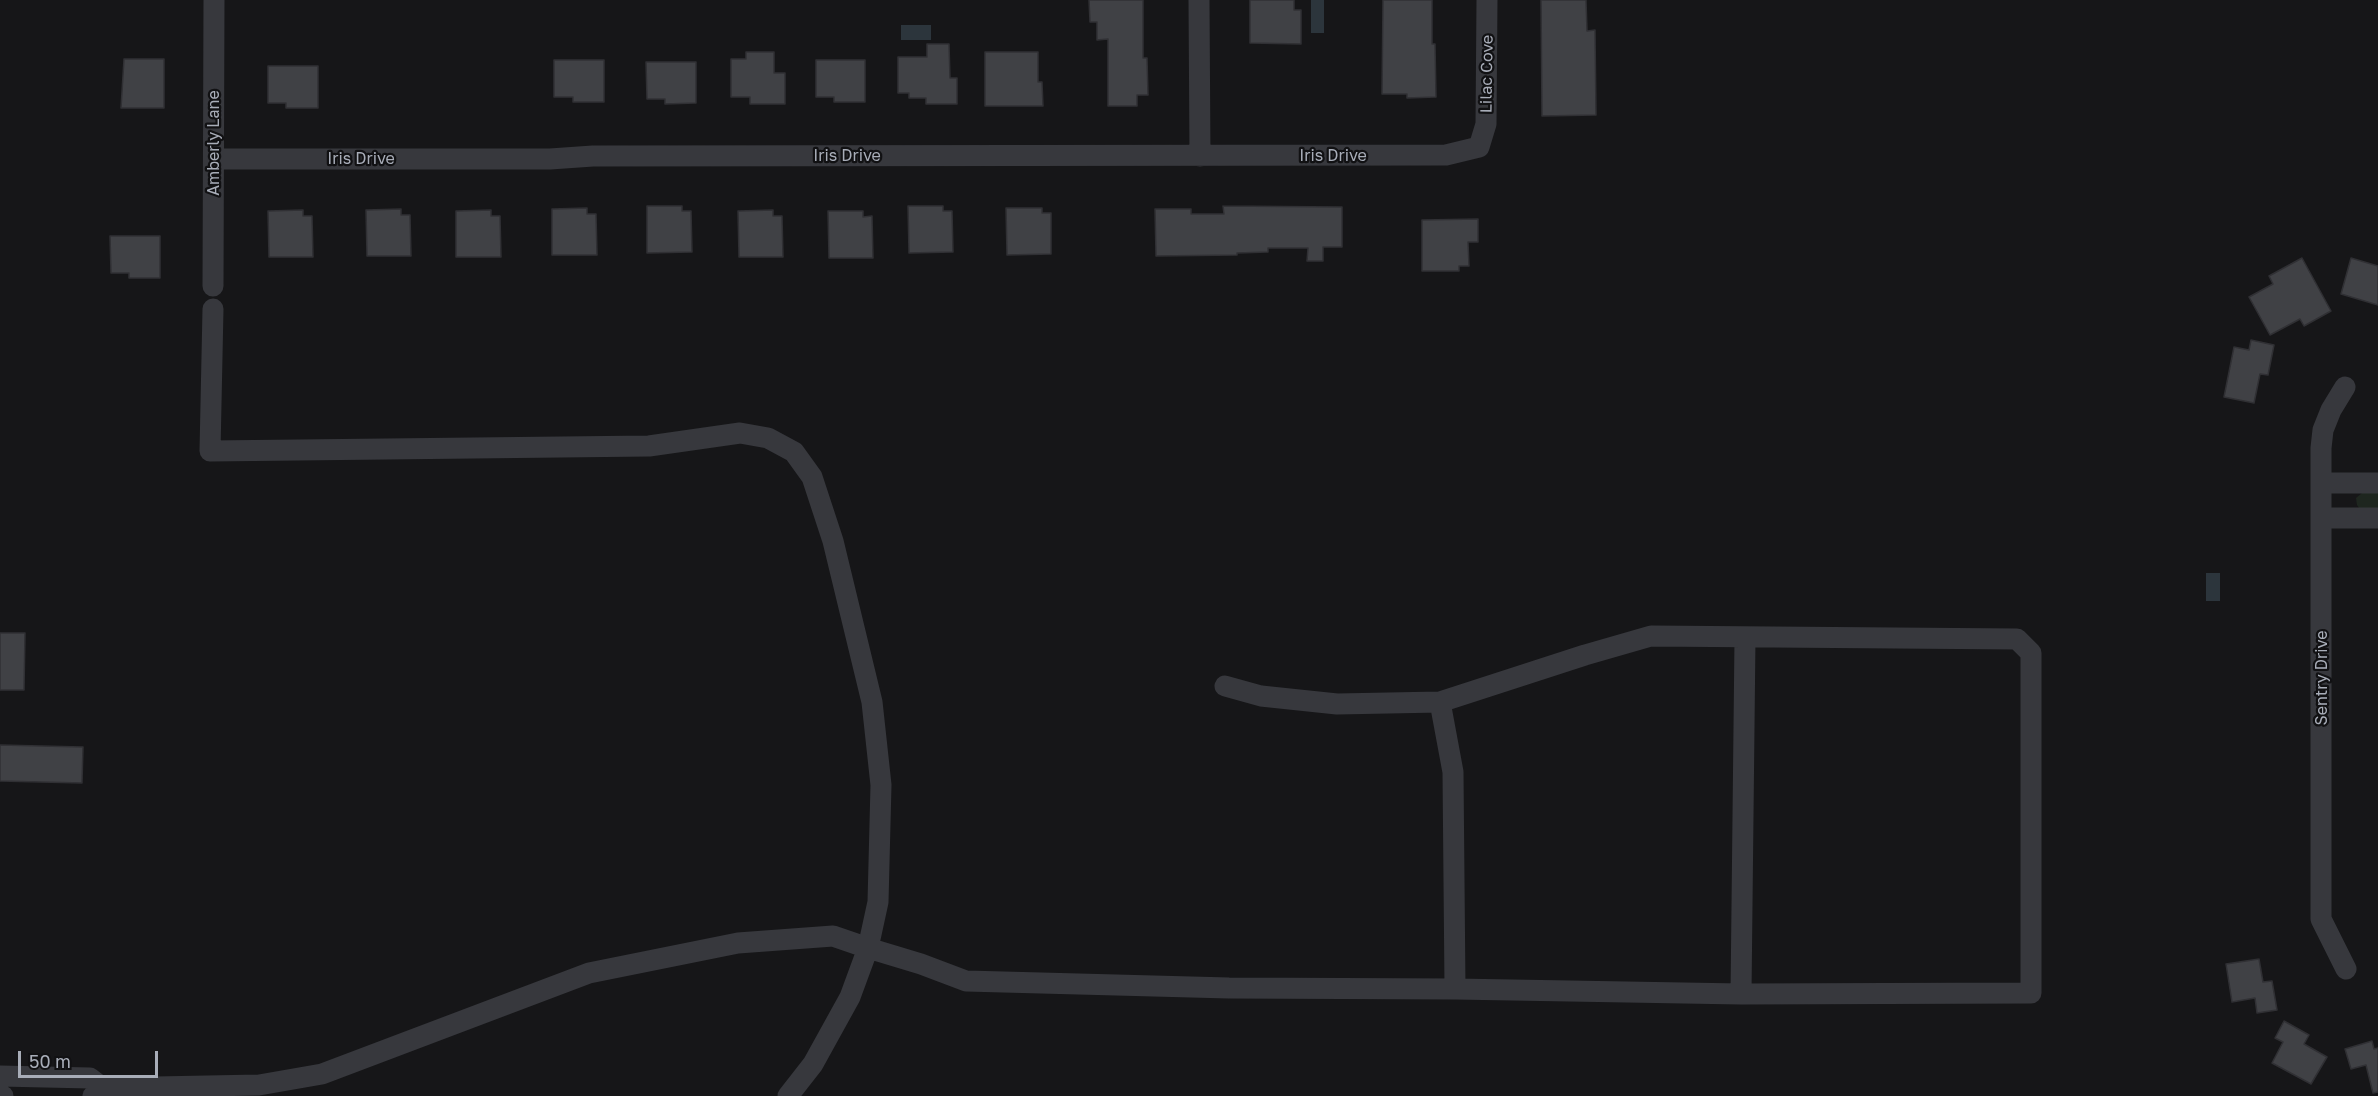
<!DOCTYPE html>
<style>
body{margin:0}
#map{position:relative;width:2378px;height:1096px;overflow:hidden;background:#161618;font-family:"Golos Text",sans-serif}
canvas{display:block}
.scale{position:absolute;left:18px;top:1051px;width:140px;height:27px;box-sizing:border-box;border:3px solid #a8adb8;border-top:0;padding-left:8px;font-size:18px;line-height:21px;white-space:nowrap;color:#a8adb8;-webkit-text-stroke:4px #111113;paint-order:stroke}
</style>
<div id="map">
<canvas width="2378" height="1096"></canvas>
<div class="scale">50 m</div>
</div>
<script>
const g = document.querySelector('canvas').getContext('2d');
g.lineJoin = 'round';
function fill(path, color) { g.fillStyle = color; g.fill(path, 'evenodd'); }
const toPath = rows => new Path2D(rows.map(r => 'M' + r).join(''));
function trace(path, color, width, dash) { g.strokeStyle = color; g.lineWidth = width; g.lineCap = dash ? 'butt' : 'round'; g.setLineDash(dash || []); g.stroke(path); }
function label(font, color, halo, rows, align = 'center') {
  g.font = font + ' "Golos Text",sans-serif'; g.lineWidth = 4.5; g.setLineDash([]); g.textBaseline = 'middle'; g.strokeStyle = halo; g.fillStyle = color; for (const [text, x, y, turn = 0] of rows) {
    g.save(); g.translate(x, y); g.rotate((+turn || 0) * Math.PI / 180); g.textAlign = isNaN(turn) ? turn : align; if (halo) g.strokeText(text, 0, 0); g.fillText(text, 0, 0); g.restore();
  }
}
fill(toPath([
 [2378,492,2378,510,2359,508,2357,505,2356,498,2362,493]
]), '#1e261f');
fill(toPath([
 [1311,0,1324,0,1324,33,1311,33],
 [901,25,931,25,931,40,901,40],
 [2206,573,2220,573,2220,601,2206,601]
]), '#2c353c');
const building = toPath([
 [1089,0,1143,0,1143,58,1147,58,1148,95,1137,95,1137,106,1108,106,1108,39,1097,40,1097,22,1090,22,1089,0],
 [1250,0,1294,0,1294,10,1301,10,1301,44,1250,43,1250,0],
 [1383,0,1432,0,1432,44,1435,44,1436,97,1407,98,1407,94,1382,94,1383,0],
 [1541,0,1586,0,1587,31,1595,30,1596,115,1542,116,1541,0],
 [927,44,949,44,950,78,957,78,957,104,926,104,926,98,909,98,909,93,898,93,898,57,927,57,927,44],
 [746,52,774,52,774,73,785,73,785,104,750,104,750,97,731,97,731,59,746,59,746,52],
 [985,52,1038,52,1038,82,1042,82,1043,106,985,106,985,52],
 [124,59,164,59,164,108,121,108,124,59],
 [554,60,604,60,604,102,573,102,573,97,554,97,554,60],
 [816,60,865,60,865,102,834,102,834,97,816,97,816,60],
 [646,62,696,62,696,103,665,104,665,99,647,99,646,62],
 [268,66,318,66,318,108,286,108,286,103,268,103,268,66],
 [647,206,682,206,682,211,691,211,692,252,647,253,647,206],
 [908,206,943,206,943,211,952,211,953,252,909,253,908,206],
 [1223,206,1342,207,1342,247,1323,247,1323,261,1307,261,1308,248,1268,248,1268,252,1237,253,1237,255,1156,256,1155,209,1191,209,1191,214,1224,214,1223,206],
 [587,208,587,214,596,214,597,255,552,255,552,209,587,208],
 [1006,208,1042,208,1042,213,1051,213,1051,254,1007,255,1006,208],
 [401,209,401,215,410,215,411,256,367,256,366,210,401,209],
 [303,210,303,216,312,216,313,257,269,257,268,211,303,210],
 [491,210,491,216,500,216,501,257,456,257,456,211,491,210],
 [773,210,773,216,782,216,783,257,739,257,738,211,773,210],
 [828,211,863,211,863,217,872,216,873,258,829,258,828,211],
 [1478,219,1478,242,1468,242,1469,266,1459,266,1459,271,1422,271,1422,220,1478,219],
 [110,236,160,236,160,278,129,278,129,273,111,273,110,236],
 [2302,258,2331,311,2304,326,2300,319,2270,335,2249,297,2273,284,2269,276,2302,258],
 [2351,258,2378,266,2378,305,2341,294,2351,258],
 [2251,340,2274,345,2268,375,2260,374,2254,403,2224,397,2234,347,2249,350,2251,340],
 [0,633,25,633,24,690,0,690,0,633],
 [0,745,83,747,82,783,0,781,0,745],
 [2259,959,2263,982,2272,981,2277,1010,2257,1013,2255,998,2232,1002,2226,964,2259,959],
 [2284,1021,2309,1035,2304,1044,2327,1057,2311,1084,2272,1063,2283,1042,2275,1038,2284,1021],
 [2372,1041,2374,1049,2378,1048,2378,1092,2373,1093,2366,1065,2351,1069,2345,1049,2372,1041]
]);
fill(building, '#404145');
trace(building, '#303034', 1.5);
trace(toPath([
 [1199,0,1200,156],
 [214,159,550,159,593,156,1446,155,1479,147,1486,124,1487,0],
 [213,286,214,0],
 [2345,387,2331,410,2323,430,2321,448,2321,919,2346,969],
 [2322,483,2378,483],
 [2322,518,2378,518],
 [1225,686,1261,696,1337,704,1440,702],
 [1741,994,1745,638],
 [0,1076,90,1078,103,1088,93,1096],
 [103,1088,259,1085,322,1074,589,973,738,943,833,936,868,948,878,902,881,785,872,702,833,541,812,477,794,452,768,438,740,433,649,446,210,451,213,309],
 [0,1096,3,1096],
 [788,1096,813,1064,850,997,868,948,921,964,966,981,1229,988,1455,989,1453,772,1440,702,1585,655,1651,636,2017,639,2031,653,2031,993,1741,994,1455,989]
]), '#37383d', 21);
label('16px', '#a8adb8', '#111113', [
 ["Lilac Cove",1487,74,-89],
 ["Amberly Lane",214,143,-90],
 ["Iris Drive",847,156],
 ["Iris Drive",1333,156],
 ["Iris Drive",361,159],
 ["Sentry Drive",2322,678,-90]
]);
</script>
